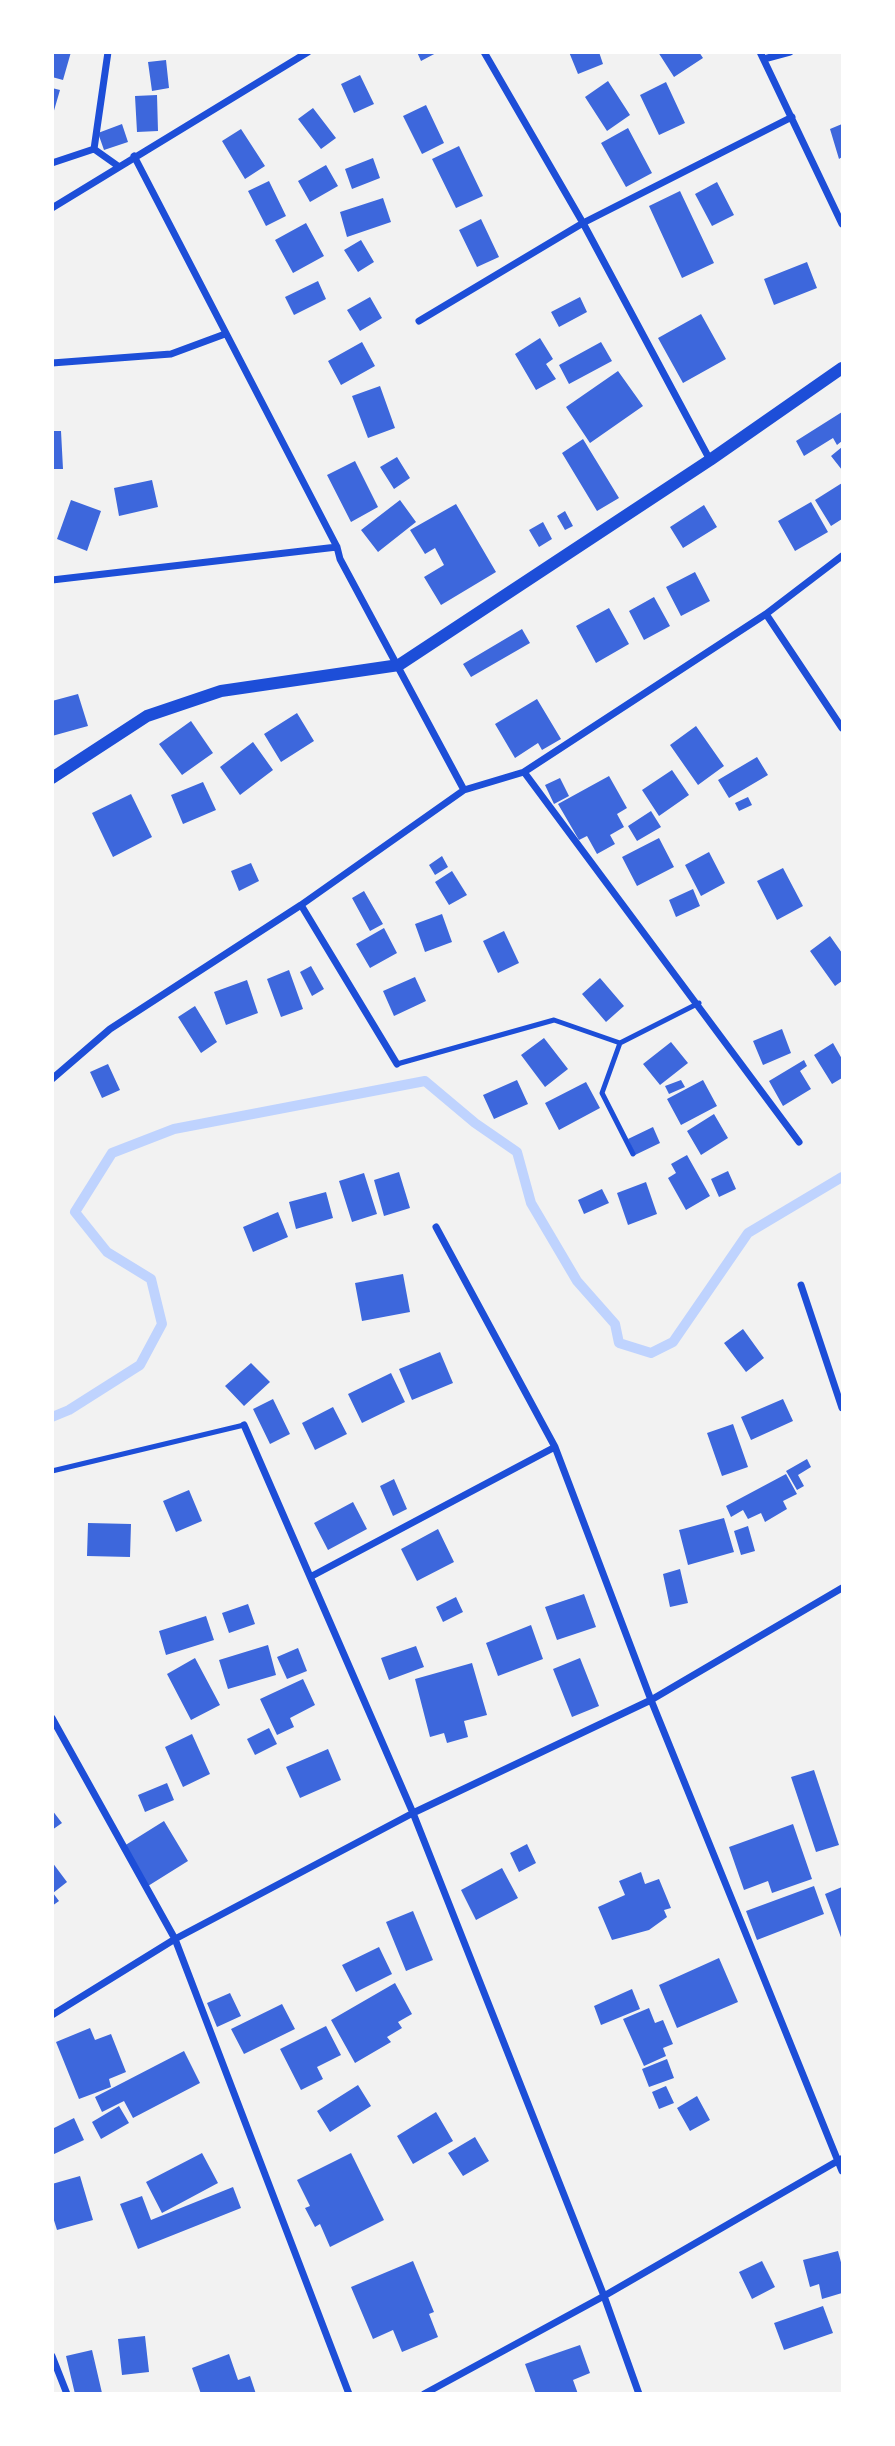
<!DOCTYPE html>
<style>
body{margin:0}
#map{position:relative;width:895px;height:2446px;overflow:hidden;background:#f2f2f2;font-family:"Varela Round",sans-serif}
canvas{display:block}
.frame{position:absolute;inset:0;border:54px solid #fff;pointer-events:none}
</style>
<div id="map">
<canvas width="895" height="2446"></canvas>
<div class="frame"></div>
</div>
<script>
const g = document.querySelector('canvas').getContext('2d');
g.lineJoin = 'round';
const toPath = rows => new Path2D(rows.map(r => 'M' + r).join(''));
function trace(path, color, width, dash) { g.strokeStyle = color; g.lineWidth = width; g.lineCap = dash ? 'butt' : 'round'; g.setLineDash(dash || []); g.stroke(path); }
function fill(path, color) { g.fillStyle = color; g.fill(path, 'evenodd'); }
trace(toPath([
 [52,1417,69,1410,140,1365,162,1324,151,1279,107,1252,75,1212,112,1153,174,1129,425,1081,475,1123,517,1152,531,1203,577,1281,615,1324,619,1343,651,1353,673,1342,748,1233,842,1177]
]), '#bfd3fe', 10);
fill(toPath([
 [52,52,71,52,63,80,52,77],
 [417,52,438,52,421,61],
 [569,52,599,52,603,64,578,74],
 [658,52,699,52,703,58,674,77],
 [166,60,169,88,152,91,148,62],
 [360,75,374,104,354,113,341,84],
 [608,81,630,115,607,131,585,97],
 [666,82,685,123,659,135,640,95],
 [52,88,60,90,53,114,52,114],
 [157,95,158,131,137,132,135,96],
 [426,105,444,143,422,154,403,116],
 [313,108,336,138,321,149,298,119],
 [122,124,128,142,104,150,98,133],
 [842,124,842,157,839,159,830,129],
 [628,128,652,173,626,187,601,143],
 [241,129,265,166,245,179,222,141],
 [459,146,483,196,456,208,432,159],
 [373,158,380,178,352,189,345,169],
 [326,165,338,186,310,202,298,181],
 [269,181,286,216,266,226,248,191],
 [717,182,734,215,712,226,695,194],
 [680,191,714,263,682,278,649,206],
 [383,198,391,222,347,237,340,212],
 [481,219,499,257,477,267,459,230],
 [306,223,324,256,293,273,275,240],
 [361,240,374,262,358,272,344,250],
 [807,262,817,288,774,305,764,279],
 [318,281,326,299,294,315,285,297],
 [370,297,382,318,360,331,347,310],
 [580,297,587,312,559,327,551,312],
 [701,314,726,359,683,383,658,338],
 [540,338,553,359,546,364,556,379,536,390,515,354],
 [362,342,375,366,341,385,328,361],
 [601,342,612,361,569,384,559,365],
 [618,371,643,406,590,443,566,407],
 [380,386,395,428,368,438,352,396],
 [842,412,842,441,837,445,833,438,804,456,796,441],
 [52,431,61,431,63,469,52,469],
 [583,439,619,498,597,511,562,453],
 [842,447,842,470,831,456],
 [397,457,410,478,394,489,380,467],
 [355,461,378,507,351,522,327,475],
 [152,480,158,507,119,516,114,488],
 [842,483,842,519,831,526,815,500],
 [71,500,101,511,87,551,57,539],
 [400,500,416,522,378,552,361,530],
 [811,502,828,532,795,551,778,521],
 [456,504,496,572,441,605,424,577,444,565,435,548,425,554,410,530],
 [704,505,717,527,683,548,670,527],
 [565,511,573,526,565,530,557,516],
 [543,522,552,539,539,547,529,530],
 [695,572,710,601,681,616,666,587],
 [654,597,670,626,644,640,629,611],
 [609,608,629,644,596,663,576,626],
 [522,629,530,643,471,677,463,664],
 [78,694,88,726,52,736,52,701],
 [537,699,561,739,542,750,538,743,515,758,495,724],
 [297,713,314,741,281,762,264,734],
 [191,721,213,753,182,775,159,744],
 [696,726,724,766,698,785,670,745],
 [253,742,273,770,240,795,220,767],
 [757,757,768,775,729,798,718,780],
 [672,770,689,795,659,816,642,790],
 [609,776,627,808,617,814,624,827,610,835,615,844,597,854,587,836,579,840,558,804],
 [560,778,569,796,554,804,545,785],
 [203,782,216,810,183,824,171,795],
 [131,794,152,837,113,857,92,813],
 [748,797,752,805,739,811,735,803],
 [651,811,661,827,637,841,628,826],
 [659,838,674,867,637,886,622,857],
 [709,852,725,883,701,896,685,865],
 [442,856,448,867,435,875,429,865],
 [251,863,259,881,239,891,231,871],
 [783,868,803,906,777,920,757,881],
 [452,871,467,895,449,905,435,882],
 [693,889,700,906,676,917,669,900],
 [364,891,383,924,370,931,352,898],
 [442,914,452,942,425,952,415,924],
 [384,928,397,953,370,968,356,944],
 [504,931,519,963,498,973,483,941],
 [830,936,842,953,842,981,835,986,810,951],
 [311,966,324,989,312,996,300,972],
 [289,970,303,1009,281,1017,267,979],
 [415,977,426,1001,394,1016,383,991],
 [600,978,624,1006,606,1022,582,994],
 [247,980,258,1013,226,1025,214,992],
 [195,1006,217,1042,201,1053,178,1017],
 [782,1029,791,1053,763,1065,753,1041],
 [544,1038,568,1069,545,1087,521,1055],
 [671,1042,688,1063,660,1085,643,1064],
 [833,1043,842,1059,842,1078,832,1084,814,1055],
 [804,1060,807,1066,800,1071,811,1089,783,1106,769,1081],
 [108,1064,120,1090,102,1098,90,1072],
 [517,1080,528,1104,494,1119,483,1095],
 [681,1080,685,1087,669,1094,665,1086],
 [703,1080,717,1106,681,1125,667,1099],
 [586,1082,600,1108,559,1130,545,1103],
 [714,1114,728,1138,701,1155,687,1131],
 [653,1127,660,1143,635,1155,628,1139],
 [687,1155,710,1196,686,1210,668,1178,676,1173,671,1164],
 [728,1171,736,1189,719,1197,711,1179],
 [399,1172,410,1208,384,1216,374,1180],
 [364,1173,377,1214,352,1222,339,1181],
 [646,1182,657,1214,628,1225,617,1193],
 [602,1189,609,1203,584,1214,578,1200],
 [326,1192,333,1218,296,1229,289,1202],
 [278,1212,288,1237,253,1252,243,1227],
 [403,1274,410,1312,362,1321,355,1283],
 [743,1329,764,1358,746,1372,724,1343],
 [440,1352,453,1383,412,1400,399,1369],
 [251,1363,270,1382,244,1406,225,1386],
 [391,1373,405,1402,362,1423,348,1394],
 [273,1399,290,1434,270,1444,253,1409],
 [783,1399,793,1421,751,1440,741,1417],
 [333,1407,347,1434,315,1450,302,1423],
 [733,1424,748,1467,722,1476,707,1433],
 [807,1459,811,1467,798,1475,804,1486,797,1490,786,1471],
 [786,1474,797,1494,783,1501,787,1509,765,1522,761,1513,748,1519,743,1510,731,1517,726,1506],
 [394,1479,407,1509,393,1516,380,1486],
 [189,1490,202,1521,176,1532,163,1501],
 [353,1502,367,1529,328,1550,314,1523],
 [724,1518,734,1552,688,1565,679,1530],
 [88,1523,131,1524,130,1557,87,1556],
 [748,1526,755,1551,741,1555,734,1531],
 [438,1529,454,1562,417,1581,401,1549],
 [680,1569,688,1603,670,1607,663,1574],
 [584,1594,596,1627,557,1640,545,1607],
 [456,1597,463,1612,443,1622,436,1607],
 [248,1604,255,1624,229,1633,222,1613],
 [206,1616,214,1640,166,1655,159,1631],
 [531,1625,543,1659,498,1676,486,1643],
 [268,1645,276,1675,228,1689,219,1660],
 [416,1646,424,1667,389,1680,381,1658],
 [298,1648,307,1671,287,1679,277,1657],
 [195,1658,220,1705,191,1720,167,1674],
 [580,1658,599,1706,572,1717,553,1669],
 [472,1663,487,1715,464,1721,468,1737,447,1743,444,1733,430,1737,415,1679],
 [303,1679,315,1705,290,1718,294,1727,277,1735,260,1699],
 [269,1728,277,1744,255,1755,247,1739],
 [192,1734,210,1774,183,1787,165,1747],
 [328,1749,341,1780,300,1798,286,1767],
 [814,1770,839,1845,816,1852,791,1777],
 [167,1783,174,1800,145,1812,138,1795],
 [52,1810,62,1823,52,1830],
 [164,1821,188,1861,148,1886,124,1846],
 [793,1824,812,1879,772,1893,768,1881,744,1890,729,1847],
 [527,1844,536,1863,519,1872,510,1853],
 [52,1862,67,1882,53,1893,59,1901,52,1906],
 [502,1868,518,1898,476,1920,461,1890],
 [641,1872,645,1884,659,1879,671,1908,664,1910,667,1917,649,1930,612,1940,598,1907,625,1895,619,1881],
 [814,1886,824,1914,757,1940,746,1911],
 [842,1887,842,1940,825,1894],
 [413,1911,433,1960,406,1971,386,1922],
 [379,1947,392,1974,356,1992,342,1965],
 [719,1958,738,2002,677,2028,659,1985],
 [395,1983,412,2014,398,2022,402,2028,387,2037,391,2042,355,2063,331,2020],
 [632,1989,640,2009,601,2025,594,2006],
 [230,1993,241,2016,217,2027,207,2003],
 [282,2004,295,2029,244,2054,231,2029],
 [649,2008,655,2023,663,2020,673,2044,663,2048,666,2056,644,2066,623,2019],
 [326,2026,341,2055,317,2067,323,2079,301,2090,280,2049],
 [90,2028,95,2040,111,2034,126,2072,109,2079,111,2087,79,2099,56,2042],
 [184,2051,200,2083,133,2118,124,2101,102,2112,95,2097],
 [667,2059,674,2078,649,2087,642,2069],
 [358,2085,371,2106,330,2132,317,2111],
 [666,2086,674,2103,659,2109,652,2092],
 [697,2096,710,2120,690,2131,677,2108],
 [119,2106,129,2123,101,2139,92,2122],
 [436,2112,453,2141,413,2164,397,2136],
 [74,2118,84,2140,52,2155,52,2129],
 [475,2137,489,2161,463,2176,448,2153],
 [202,2153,218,2183,162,2213,146,2182],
 [351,2153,384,2220,330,2247,320,2224,315,2227,305,2208,310,2206,297,2180],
 [80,2176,93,2220,57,2230,52,2214,52,2184],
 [233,2187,241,2208,138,2249,120,2204,142,2196,151,2220],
 [838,2251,842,2266,842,2293,822,2299,819,2284,810,2287,803,2260],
 [413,2261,434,2312,429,2314,438,2337,402,2352,393,2330,373,2339,351,2287],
 [762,2261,775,2287,752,2299,739,2272],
 [823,2306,833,2333,784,2350,774,2323],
 [145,2336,149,2372,122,2375,118,2339],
 [580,2345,590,2373,573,2380,578,2394,536,2394,525,2364],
 [92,2350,102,2393,75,2394,66,2356],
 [229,2354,238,2380,250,2376,256,2394,201,2394,192,2368]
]), '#3d67dc');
trace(toPath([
 [620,1043,602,1093,633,1154],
 [397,1064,554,1020,620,1043,699,1003],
 [52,1471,244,1425]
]), '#1d4ed8', 5);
trace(toPath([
 [484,52,583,223,710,460],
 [760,52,842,224],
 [764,59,790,52],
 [94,149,108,52],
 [94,149,118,166],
 [134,156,337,547,340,559,464,790,524,772,799,1142],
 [52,163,94,149],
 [52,208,308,52],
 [419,321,583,223,792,117],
 [52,363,171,354,225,334],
 [52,580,337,547],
 [766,614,842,728],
 [524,772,766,614,842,556],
 [301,905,397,1064],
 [52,1079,110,1029,301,905,464,790],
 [436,1227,555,1447,651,1700,842,2171],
 [801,1285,842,1408],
 [244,1425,413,1813,604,2296,639,2394],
 [312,1576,555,1447],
 [52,1718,175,1939,349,2394],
 [52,2015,175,1939,413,1813,651,1700,842,1588],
 [52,2356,67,2394],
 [424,2394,604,2296,841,2159]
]), '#1d4ed8', 7);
trace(toPath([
 [52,778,147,716,221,691,399,665,710,460,842,368]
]), '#1d4ed8', 12);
</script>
